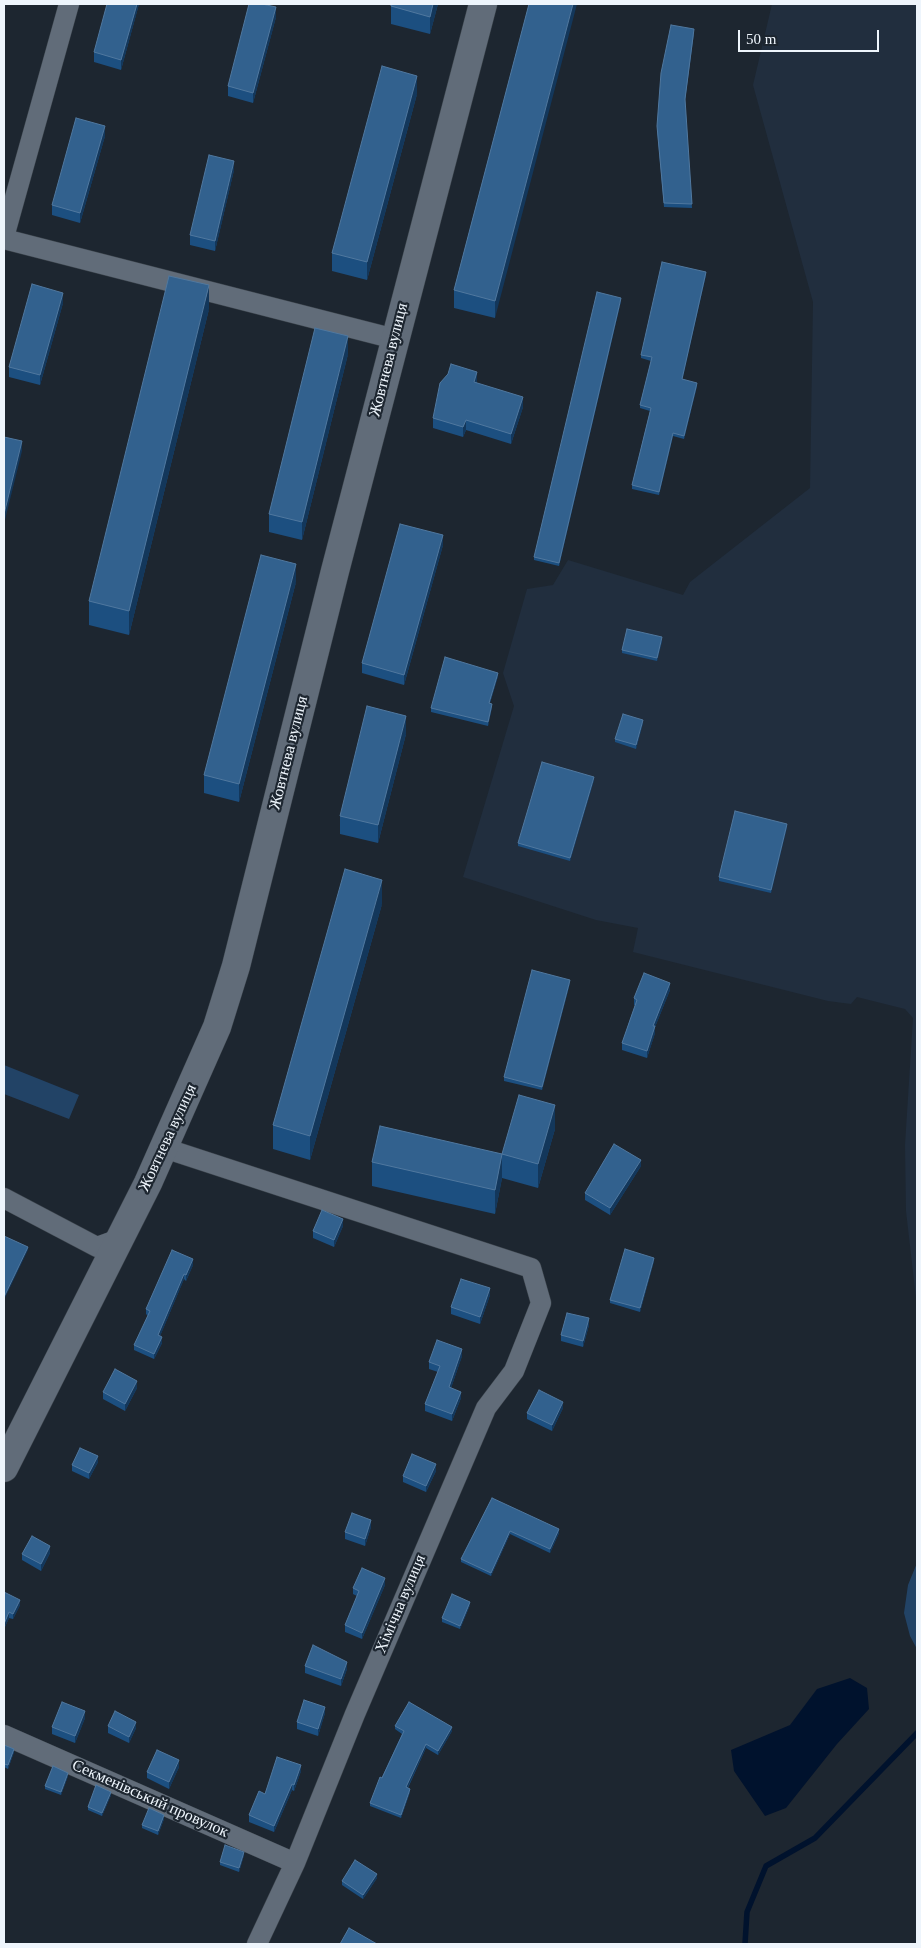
<!DOCTYPE html>
<meta charset="utf-8">
<style>
body{margin:0}
#map{position:relative;width:921px;height:1948px;overflow:hidden;background:#1d2630;font-family:"Times New Roman",serif}
canvas{display:block}
.frame{position:absolute;inset:0;border:5px solid #eef5fc;pointer-events:none}
.scale{position:absolute;left:738px;top:30px;width:141px;height:22px;box-sizing:border-box;border:2px solid #eef5fc;border-top:0;padding-left:6px;font-size:15px;line-height:18px;white-space:nowrap;color:#eef5fc;-webkit-text-stroke:4px #1d2630;paint-order:stroke}
</style>
<div id="map">
<canvas width="921" height="1948"></canvas>
<div class="frame"></div>
<div class="scale">50 m</div>
</div>
<script>
const g = document.querySelector('canvas').getContext('2d');
g.lineJoin = 'round';
function fill(path, color) { g.fillStyle = color; g.fill(path, 'evenodd'); }
const toPath = rows => new Path2D(rows.map(r => 'M' + r).join(''));
function trace(path, color, width, dash) { g.strokeStyle = color; g.lineWidth = width; g.lineCap = dash ? 'butt' : 'round'; g.setLineDash(dash || []); g.stroke(path); }
function label(font, color, halo, rows, align = 'center') {
  g.font = font + ' "Times New Roman",serif'; g.lineWidth = 4.5; g.setLineDash([]); g.textBaseline = 'middle'; g.strokeStyle = halo; g.fillStyle = color; for (const [text, x, y, turn = 0] of rows) {
    g.save(); g.translate(x, y); g.rotate((+turn || 0) * Math.PI / 180); g.textAlign = isNaN(turn) ? turn : align; if (halo) g.strokeText(text, 0, 0); g.fillText(text, 0, 0); g.restore();
  }
}
fill(toPath([
 [772,4,917,4,917,1307,906,1211,905,1145,913,1018,905,1009,857,997,851,1004,828,1001,633,952,638,928,596,920,463,877,514,706,503,673,527,589,553,585,568,560,683,595,690,582,810,488,813,302,753,85]
]), '#212e3e');
fill(toPath([
 [4,1065,79,1095,69,1119,4,1094],
 [917,1563,917,1649,910,1636,904,1613,908,1585]
]), '#224366');
fill(toPath([
 [850,1678,867,1688,869,1709,837,1744,786,1808,765,1816,734,1771,731,1750,790,1725,817,1689]
]), '#00122d');
trace(toPath([
 [745,1944,747,1912,766,1866,815,1838,917,1733]
]), '#00122d', 5.5);
const minor = toPath([
 [4,237,69,4],
 [4,239,395,339],
 [164,1148,531,1268,541,1303,514,1371,486,1408,355,1714,295,1863,257,1944],
 [4,1198,97,1247,119,1239],
 [4,1735,295,1863]
]);
const secondary = toPath([
 [4,1468,148,1183,217,1027,236,966,335,571,483,4]
]);
trace(minor, '#3a424a', 21);
trace(secondary, '#3a424a', 29);
trace(minor, '#616c79', 20);
trace(secondary, '#616c79', 28);
fill(toPath([
 [139,4,121,70,94,62,94,52],
 [391,4,438,4,430,34,391,24],
 [529,4,495,318,454,308,454,290],
 [276,17,253,103,228,96,228,86],
 [694,33,685,101,692,208,664,207,657,129],
 [417,94,367,280,332,271,332,253],
 [105,136,80,223,52,215,52,205],
 [234,170,215,251,190,245,190,235],
 [706,275,682,379,697,386,684,439,673,436,659,495,632,489,632,485,650,411,640,408,640,405,651,361,641,358,641,355],
 [621,301,559,566,534,560,534,557],
 [63,303,40,385,9,377,9,367],
 [209,309,129,635,89,625,89,601],
 [348,354,302,540,269,532,269,514],
 [477,381,477,383,523,407,511,444,466,430,463,437,433,428,433,418],
 [443,545,404,685,362,673,362,663],
 [296,582,239,802,204,793,204,775],
 [662,641,657,661,622,653,622,650],
 [498,676,490,703,492,707,488,726,431,712,431,708],
 [643,723,636,749,615,742,615,739],
 [406,734,378,843,340,834,340,816],
 [594,780,570,861,518,846,518,843],
 [787,827,771,893,719,881,719,877],
 [382,904,310,1160,273,1149,273,1125],
 [570,983,542,1090,504,1081,504,1077],
 [670,990,655,1027,655,1033,647,1058,622,1050,622,1043,635,1005,634,1005,634,998],
 [555,1129,538,1188,502,1178,495,1214,372,1186,372,1162,502,1154],
 [641,1166,610,1215,585,1200,585,1193],
 [343,1226,334,1247,313,1238,313,1231],
 [654,1261,640,1312,610,1303,610,1300],
 [193,1265,186,1281,184,1279,160,1336,162,1343,154,1359,134,1350,134,1345,148,1316,146,1314,146,1309],
 [490,1295,480,1324,451,1314,451,1307],
 [589,1325,583,1347,561,1341,561,1335],
 [462,1356,451,1388,461,1398,452,1421,425,1411,425,1404,438,1372,429,1369,429,1362],
 [137,1388,125,1411,103,1399,103,1392],
 [563,1408,552,1431,527,1419,527,1413],
 [98,1462,89,1479,72,1471,72,1465],
 [436,1471,426,1492,403,1482,403,1476],
 [492,1498,559,1533,550,1553,510,1534,491,1576,461,1562,461,1559],
 [371,1527,365,1546,345,1539,345,1532],
 [50,1553,41,1571,22,1560,22,1554],
 [385,1585,362,1639,345,1632,345,1625,357,1596,353,1594,353,1588],
 [4,1592,20,1605,13,1619,9,1618,4,1629],
 [470,1605,460,1629,442,1622,442,1618],
 [305,1666,347,1669,341,1686,305,1673],
 [325,1713,318,1736,297,1729,297,1722],
 [85,1718,75,1743,52,1734,52,1727],
 [108,1726,136,1728,129,1743,108,1733],
 [395,1726,452,1731,438,1755,426,1748,408,1788,410,1792,401,1818,370,1806,370,1803,402,1734,395,1729],
 [4,1745,14,1752,8,1769,4,1767],
 [179,1767,169,1789,147,1778,147,1772],
 [301,1771,294,1791,292,1790,274,1832,249,1822,249,1815,265,1794],
 [68,1776,61,1795,45,1789,45,1786],
 [111,1795,102,1816,88,1810,88,1807],
 [164,1819,158,1835,142,1828,142,1825],
 [244,1855,239,1872,220,1865,220,1862],
 [377,1878,363,1899,342,1885,342,1881]
]), '#1c4f80');
fill(toPath([
 [137,4,139,4,121,70,121,60],
 [433,4,438,4,430,34,430,17],
 [573,4,577,4,495,318,495,301],
 [276,7,276,17,253,103,253,93],
 [417,76,417,94,367,280,367,262],
 [105,126,105,136,80,223,80,213],
 [234,161,234,170,215,251,215,241],
 [706,272,706,275,682,382,682,379],
 [209,285,209,309,129,635,129,611],
 [63,293,63,303,40,385,40,375],
 [621,298,621,301,559,566,559,563],
 [348,336,348,354,302,540,302,522],
 [477,372,477,381,474,392,474,382],
 [697,383,697,386,684,439,684,436],
 [523,397,523,407,511,444,511,434],
 [466,420,466,430,463,437,463,427],
 [673,433,673,436,659,495,659,492],
 [22,441,22,451,4,524,4,514],
 [443,535,443,545,404,685,404,675],
 [296,564,296,582,239,802,239,784],
 [662,637,662,641,657,661,657,658],
 [498,673,498,676,489,706,489,703],
 [492,704,492,707,488,726,488,722],
 [406,716,406,734,378,843,378,825],
 [643,720,643,723,636,749,636,745],
 [594,777,594,780,570,861,570,858],
 [787,824,787,827,771,893,771,890],
 [382,880,382,904,310,1160,310,1136],
 [570,980,570,983,542,1090,542,1087],
 [670,983,670,990,655,1027,655,1033,647,1058,647,1051,653,1026],
 [555,1105,555,1129,538,1188,538,1164],
 [502,1154,502,1178,495,1214,495,1190],
 [641,1160,641,1166,610,1215,610,1208],
 [343,1219,343,1226,334,1247,334,1240],
 [28,1247,28,1250,4,1300,4,1297],
 [654,1258,654,1261,640,1312,640,1308],
 [193,1259,193,1265,186,1281,186,1275],
 [184,1274,184,1279,158,1341,158,1335],
 [490,1288,490,1295,480,1324,480,1317],
 [589,1318,589,1325,583,1347,583,1341],
 [162,1337,162,1343,154,1359,154,1354],
 [462,1349,462,1356,449,1394,449,1387],
 [137,1381,137,1388,125,1411,125,1404],
 [461,1392,461,1398,452,1421,452,1414],
 [563,1402,563,1408,552,1431,552,1425],
 [98,1456,98,1462,89,1479,89,1473],
 [436,1464,436,1471,426,1492,426,1486],
 [371,1520,371,1527,365,1546,365,1539],
 [559,1529,559,1533,550,1553,550,1549],
 [510,1531,510,1534,491,1576,491,1573],
 [50,1546,50,1553,41,1571,41,1564],
 [385,1578,385,1585,362,1639,362,1633],
 [20,1600,20,1605,13,1619,13,1614],
 [470,1602,470,1605,460,1629,460,1626],
 [9,1612,9,1618,4,1629,4,1624],
 [347,1662,347,1669,341,1686,341,1679],
 [325,1707,325,1713,318,1736,318,1729],
 [85,1711,85,1718,75,1743,75,1736],
 [136,1722,136,1728,129,1743,129,1737],
 [452,1727,452,1731,438,1755,438,1751],
 [426,1744,426,1748,406,1791,406,1787],
 [14,1749,14,1752,8,1769,8,1765],
 [179,1760,179,1767,169,1789,169,1782],
 [301,1765,301,1771,294,1791,294,1785],
 [68,1773,68,1776,61,1795,61,1792],
 [292,1784,292,1790,274,1832,274,1826],
 [410,1789,410,1792,401,1818,401,1815],
 [111,1792,111,1795,102,1816,102,1813],
 [164,1815,164,1819,158,1835,158,1831],
 [244,1852,244,1855,239,1872,239,1868],
 [377,1874,377,1878,363,1899,363,1895]
]), '#13375b');
const building = toPath([
 [107,4,137,4,121,60,94,52,107,4],
 [249,4,262,4,276,7,253,93,228,86,249,4],
 [391,4,433,4,430,17,391,6,391,4],
 [529,4,573,4,495,301,454,290,529,4],
 [671,25,694,29,685,99,692,204,664,203,657,126,661,73,671,25],
 [382,66,417,76,367,262,332,253,382,66],
 [76,118,105,126,80,213,52,205,76,118],
 [209,155,234,161,215,241,190,235,209,155],
 [662,262,706,272,682,379,697,383,684,436,673,433,659,492,632,485,651,408,640,405,652,357,641,355,662,262],
 [169,276,209,285,129,611,89,601,169,276],
 [32,284,63,293,40,375,9,367,32,284],
 [597,292,621,298,559,563,534,557,597,292],
 [315,328,348,336,302,522,269,514,315,328],
 [451,364,477,372,474,382,523,397,511,434,466,420,463,427,433,418,440,383,448,374,451,364],
 [4,437,22,441,4,514,4,437],
 [400,524,443,535,404,675,362,663,400,524],
 [261,555,296,564,239,784,204,775,261,555],
 [627,629,662,637,657,658,622,650,627,629],
 [445,657,498,673,489,703,492,704,488,722,431,708,445,657],
 [367,706,406,716,378,825,340,816,367,706],
 [623,714,643,720,636,745,615,739,623,714],
 [542,762,594,777,570,858,518,843,542,762],
 [735,811,787,824,771,890,719,877,735,811],
 [345,869,382,880,310,1136,273,1125,345,869],
 [532,970,570,980,542,1087,504,1077,532,970],
 [644,973,670,983,653,1026,655,1026,647,1051,622,1043,637,1000,634,998,644,973],
 [519,1095,555,1105,538,1164,502,1154,519,1095],
 [380,1126,502,1154,495,1190,372,1162,380,1126],
 [614,1144,641,1160,610,1208,585,1193,614,1144],
 [322,1210,343,1219,334,1240,313,1231,322,1210],
 [4,1236,28,1247,4,1297,4,1236],
 [625,1249,654,1258,640,1308,610,1300,625,1249],
 [172,1250,193,1259,186,1275,184,1274,158,1335,162,1337,154,1354,134,1345,150,1311,146,1309,172,1250],
 [461,1279,490,1288,480,1317,451,1307,461,1279],
 [567,1313,589,1318,583,1341,561,1335,567,1313],
 [437,1340,462,1349,449,1387,461,1392,452,1414,425,1404,440,1366,429,1362,437,1340],
 [115,1369,137,1381,125,1404,103,1392,115,1369],
 [539,1390,563,1402,552,1425,527,1413,539,1390],
 [80,1448,98,1456,89,1473,72,1465,80,1448],
 [412,1454,436,1464,426,1486,403,1476,412,1454],
 [492,1498,559,1529,550,1549,510,1531,491,1573,461,1559,492,1498],
 [352,1513,371,1520,365,1539,345,1532,352,1513],
 [32,1536,50,1546,41,1564,22,1554,32,1536],
 [362,1568,385,1578,362,1633,345,1625,359,1591,353,1588,362,1568],
 [4,1592,20,1600,13,1614,9,1612,4,1624,4,1592],
 [452,1594,470,1602,460,1626,442,1618,452,1594],
 [313,1645,347,1662,341,1679,305,1666,313,1645],
 [304,1700,325,1707,318,1729,297,1722,304,1700],
 [62,1702,85,1711,75,1736,52,1727,62,1702],
 [409,1702,452,1727,438,1751,426,1744,406,1787,410,1789,401,1815,370,1803,380,1777,382,1778,404,1731,395,1726,409,1702],
 [115,1711,136,1722,129,1737,108,1726,115,1711],
 [4,1745,14,1749,8,1765,4,1764,4,1745],
 [157,1750,179,1760,169,1782,147,1772,157,1750],
 [277,1757,301,1765,294,1785,292,1784,274,1826,249,1815,259,1791,265,1794,277,1757],
 [53,1766,68,1773,61,1792,45,1786,53,1766],
 [96,1785,111,1792,102,1813,88,1807,96,1785],
 [149,1808,164,1815,158,1831,142,1825,149,1808],
 [225,1845,244,1852,239,1868,220,1862,225,1845],
 [355,1860,377,1874,363,1895,342,1881,355,1860],
 [349,1928,377,1944,340,1944,349,1928]
]);
fill(building, '#32618e');
trace(building, '#50789f', 1);
label('16px', '#eef5fc', '#1d2630', [
 ["Жовтнева вулиця",389,360,-76],
 ["Жовтнева вулиця",289,753,-76],
 ["Жовтнева вулиця",168,1138,-65],
 ["Хімічна вулиця",401,1604,-67],
 ["Секменівський провулок",150,1799,24]
]);
</script>
